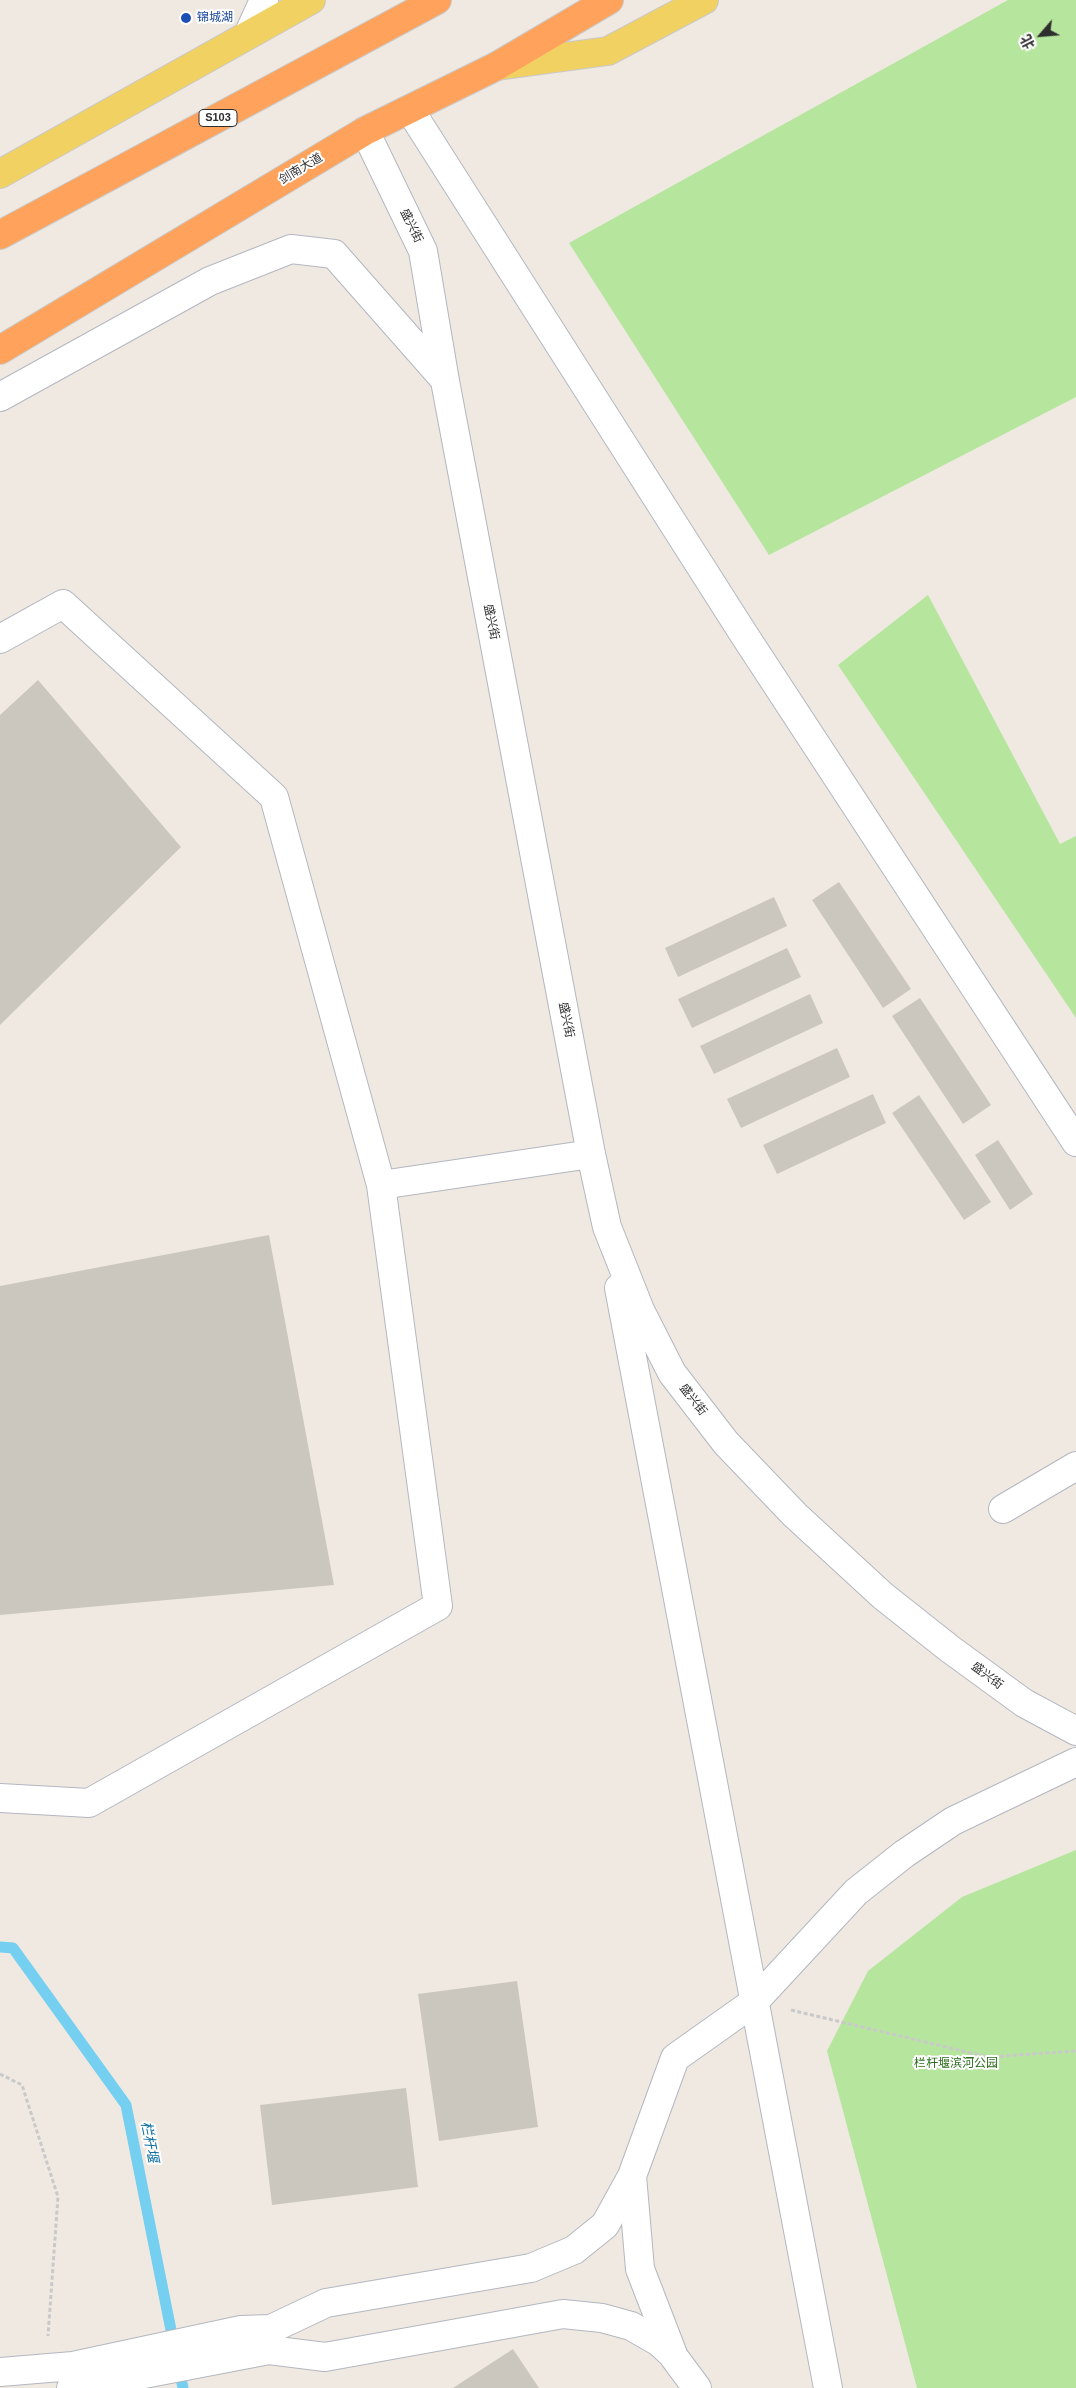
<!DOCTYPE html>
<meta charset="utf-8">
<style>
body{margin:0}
#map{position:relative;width:1076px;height:2388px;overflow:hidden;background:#efe9e1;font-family:Helvetica,"Noto Sans SC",sans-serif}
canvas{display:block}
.north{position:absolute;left:1016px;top:10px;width:50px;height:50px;-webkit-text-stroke:4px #fff;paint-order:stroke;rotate:243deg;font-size:14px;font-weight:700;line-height:20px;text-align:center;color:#2e2e2e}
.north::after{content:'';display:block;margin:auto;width:18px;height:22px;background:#2e2e2e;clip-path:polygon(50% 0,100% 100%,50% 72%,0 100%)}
</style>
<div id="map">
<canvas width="1076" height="2388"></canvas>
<div class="north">北</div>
</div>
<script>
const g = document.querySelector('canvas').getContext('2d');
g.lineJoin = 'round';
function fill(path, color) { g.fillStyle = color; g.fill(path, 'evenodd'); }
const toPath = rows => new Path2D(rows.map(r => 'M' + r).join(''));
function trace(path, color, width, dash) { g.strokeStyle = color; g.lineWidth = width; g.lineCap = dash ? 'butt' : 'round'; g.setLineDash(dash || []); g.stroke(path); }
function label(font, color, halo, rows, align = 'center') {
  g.font = font + ' Helvetica,"Noto Sans SC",sans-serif'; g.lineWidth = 4; g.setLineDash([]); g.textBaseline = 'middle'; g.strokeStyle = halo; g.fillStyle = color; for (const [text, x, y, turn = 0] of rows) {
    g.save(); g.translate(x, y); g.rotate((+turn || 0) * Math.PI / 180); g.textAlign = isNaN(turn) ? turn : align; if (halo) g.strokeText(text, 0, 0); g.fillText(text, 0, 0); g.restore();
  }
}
fill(toPath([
 [1008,0,1076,0,1076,397,769,555,569,243],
 [928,595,1060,844,1076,836,1076,1018,838,665],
 [1076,1850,1076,2388,917,2388,827,2051,868,1971,962,1897]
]), '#b6e59e');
trace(toPath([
 [0,1947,13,1948,126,2105,174,2345],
 [179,2368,183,2388]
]), '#75cff0', 11);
fill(toPath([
 [38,680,181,847,0,1025,0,715],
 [839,882,911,989,883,1008,812,900],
 [774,897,787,926,678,977,665,948],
 [787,948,801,977,692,1028,678,999],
 [810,994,823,1023,714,1074,700,1046],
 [920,998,991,1105,963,1124,892,1016],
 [837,1048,850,1077,741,1128,727,1099],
 [873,1094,886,1123,777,1174,763,1145],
 [919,1095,991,1202,964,1220,892,1113],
 [998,1140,1033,1194,1010,1210,975,1155],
 [269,1235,334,1585,0,1615,0,1286],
 [517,1981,538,2127,439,2141,418,1994],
 [406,2088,418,2187,272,2205,260,2105],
 [513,2349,539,2388,453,2388]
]), '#cbc7bf');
const minor = toPath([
 [248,35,264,0],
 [410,110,743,633,1076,1142],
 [365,131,423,251,445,381,591,1154,607,1227,640,1310,672,1373,726,1443,795,1515,883,1596,950,1649,1024,1703,1076,1731],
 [0,397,210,281,291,249,334,254,445,380],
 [0,639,63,604,274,797,381,1185,438,1606,89,1803,0,1798],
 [381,1185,591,1154],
 [619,1288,828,2388],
 [1003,1509,1076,1466],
 [0,2372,73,2366,241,2330,271,2329,326,2303,531,2268,574,2250,605,2225,632,2176],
 [71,2388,269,2350,325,2357,563,2314,602,2318,631,2326,659,2342,673,2355],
 [697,2388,674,2357,640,2269,632,2176,675,2058,754,2002,856,1892,904,1854,953,1821,1076,1762]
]);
const major = toPath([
 [497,66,608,51,704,0],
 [0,174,311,0]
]);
const highway = toPath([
 [0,235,437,0],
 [0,350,365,131,497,66,609,0]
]);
trace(minor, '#b4b7c1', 30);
trace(major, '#c9c9c9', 30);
trace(highway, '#c9c9c9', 30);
trace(toPath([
 [791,2010,988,2057,1076,2051],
 [0,2074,22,2085,58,2197,48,2336]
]), '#c9c9c9', 3, [4, 2.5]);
trace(minor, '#fff', 28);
trace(major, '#f2d163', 28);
trace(highway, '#ffa35c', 28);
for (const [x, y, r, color] of [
 [186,18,6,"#1a4fb4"]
]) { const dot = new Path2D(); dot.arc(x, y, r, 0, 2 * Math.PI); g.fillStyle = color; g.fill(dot); trace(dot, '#fff', 2); }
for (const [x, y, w] of [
 [218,118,38]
]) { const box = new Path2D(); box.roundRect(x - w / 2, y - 8.5, w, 17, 4); g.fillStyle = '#fff'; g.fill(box); trace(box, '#2e2e2e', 1); }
label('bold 11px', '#2e2e2e', null, [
 ["S103",218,118]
]);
label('12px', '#164399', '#fff', [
 ["锦城湖",197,18]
], 'left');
label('12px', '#2e2e2e', '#fff', [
 ["剑南大道",301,169,-31],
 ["盛兴街",411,226,64],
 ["盛兴街",491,622,79],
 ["盛兴街",566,1020,79],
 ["盛兴街",693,1400,52],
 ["盛兴街",987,1676,37]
]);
label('12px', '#2c6e1b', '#fff', [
 ["栏杆堰滨河公园",956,2064]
]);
label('italic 14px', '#0d6fa3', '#fff', [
 ["栏杆堰",149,2142,79]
]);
</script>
